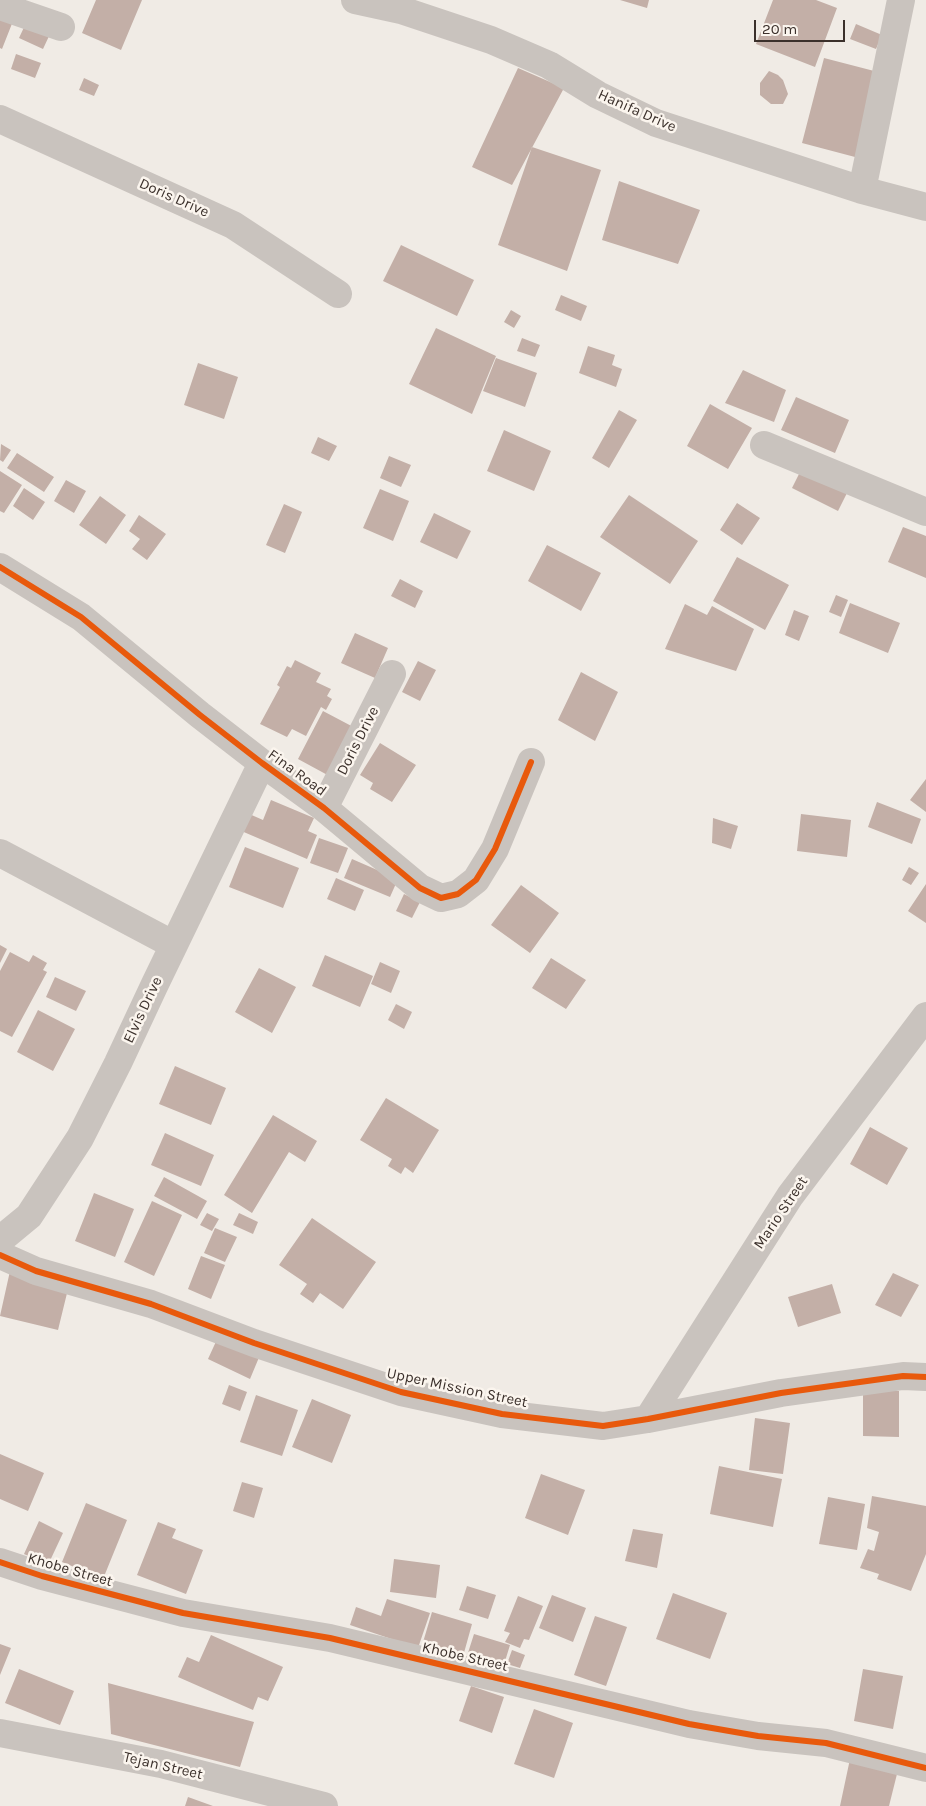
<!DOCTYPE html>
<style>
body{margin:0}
#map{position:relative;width:926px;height:1806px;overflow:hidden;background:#f0ebe5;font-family:Karla,sans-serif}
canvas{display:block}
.scale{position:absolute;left:754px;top:20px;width:91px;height:22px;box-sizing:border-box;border:2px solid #3b302b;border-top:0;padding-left:6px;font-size:15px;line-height:18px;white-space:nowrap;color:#3b302b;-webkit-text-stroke:4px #fbf5ee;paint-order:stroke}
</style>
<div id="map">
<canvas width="926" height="1806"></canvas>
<div class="scale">20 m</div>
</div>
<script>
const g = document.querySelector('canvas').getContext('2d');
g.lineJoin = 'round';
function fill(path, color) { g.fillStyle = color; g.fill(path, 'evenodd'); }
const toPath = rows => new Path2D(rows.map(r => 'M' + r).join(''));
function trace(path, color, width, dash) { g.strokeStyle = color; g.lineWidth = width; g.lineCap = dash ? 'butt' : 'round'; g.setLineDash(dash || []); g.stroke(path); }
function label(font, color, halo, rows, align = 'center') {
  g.font = font + ' Karla,sans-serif'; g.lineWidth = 5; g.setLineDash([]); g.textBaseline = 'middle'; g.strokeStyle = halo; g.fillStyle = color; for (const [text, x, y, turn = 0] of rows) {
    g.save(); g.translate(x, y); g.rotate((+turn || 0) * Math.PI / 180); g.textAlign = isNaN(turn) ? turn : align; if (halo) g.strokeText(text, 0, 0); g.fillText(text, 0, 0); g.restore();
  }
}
fill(toPath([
 [96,0,142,0,121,50,82,33],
 [620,0,649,0,647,8],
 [773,0,816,0,837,8,815,67,756,44],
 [0,9,15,16,2,49,0,48],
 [26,23,50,34,43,49,19,38],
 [856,24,882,35,876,49,850,39],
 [16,54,41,63,35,78,11,69],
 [824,58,878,72,855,157,802,143],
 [518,68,564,88,512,185,472,167],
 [769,71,778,75,783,80,788,94,783,104,771,104,760,95,760,83],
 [84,78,99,85,94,96,79,90],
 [532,147,601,170,567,271,498,245],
 [619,181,700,210,678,264,602,240],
 [401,245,474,280,457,316,383,281],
 [561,295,587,306,581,321,555,310],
 [511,310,521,316,514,328,504,322],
 [436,328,496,356,472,414,409,384],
 [522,338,540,345,535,357,517,351],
 [588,346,615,355,612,365,622,369,616,387,579,373],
 [496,358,537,373,525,407,483,391],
 [198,363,238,377,224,419,184,405],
 [743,370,786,390,774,422,725,403],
 [796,397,849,420,835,453,781,430],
 [710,404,752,428,728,469,687,446],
 [619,410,637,420,609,468,592,458],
 [504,430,551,451,534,491,487,471],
 [318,437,337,446,329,461,311,453],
 [1,444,11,450,3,462,0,460],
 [17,453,54,477,44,492,7,468],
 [389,456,411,465,401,487,380,478],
 [805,462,851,485,838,511,792,488],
 [0,471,22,485,4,513,0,511],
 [66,480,86,491,74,513,54,501],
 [24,488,45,502,33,520,13,506],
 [380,489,409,501,393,541,363,528],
 [629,495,698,541,670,584,600,537],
 [100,496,126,515,106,544,79,525],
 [737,503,760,518,742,545,720,530],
 [284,504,302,512,285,553,266,545],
 [434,513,471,531,457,559,420,542],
 [139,515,166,534,147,560,132,549,140,539,129,531],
 [903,527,926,536,926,578,888,562],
 [547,545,601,573,581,611,528,581],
 [737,557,789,585,765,630,713,601],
 [400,579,423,591,415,608,391,596],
 [836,595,848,600,841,617,829,612],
 [850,603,900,623,888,653,839,633],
 [685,604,707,615,712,606,754,629,736,671,665,649],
 [794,610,809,616,799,641,785,635],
 [355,633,388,648,375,678,341,663],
 [295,660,321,673,316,682,331,689,327,696,332,699,326,710,321,707,306,736,292,729,287,737,260,724,280,687,277,685,287,666,291,668],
 [418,661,436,670,420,701,402,692],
 [581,672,618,692,595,741,558,720],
 [323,711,359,730,333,778,298,759],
 [380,743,416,765,392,802,370,789,373,783,360,775],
 [926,779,926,812,910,800],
 [271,800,314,818,308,831,317,835,307,859,239,830,247,813,263,820],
 [877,802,921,819,912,844,868,827],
 [801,814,851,820,847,857,797,851],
 [713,818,738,826,731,849,712,843],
 [319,838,348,848,338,873,310,863],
 [245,847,299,868,283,908,229,887],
 [352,859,398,879,390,897,344,878],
 [909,867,919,873,911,885,902,880],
 [336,878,364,890,355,911,327,899],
 [926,884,926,923,908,911],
 [521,885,559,913,530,953,491,925],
 [404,894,420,902,412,918,396,911],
 [0,945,7,949,0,963],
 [10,952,29,962,33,955,47,963,43,970,47,972,12,1037,0,1031,0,971],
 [325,955,373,976,360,1007,312,986],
 [551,958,586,980,566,1009,532,988],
 [380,962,400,971,391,993,371,984],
 [259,968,296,987,272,1033,235,1012],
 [55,977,86,991,76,1011,46,997],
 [396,1004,412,1012,404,1029,388,1020],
 [38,1010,75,1029,53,1071,17,1052],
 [175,1066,226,1088,211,1125,159,1104],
 [386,1098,439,1130,413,1173,405,1167,401,1174,388,1166,392,1159,360,1140],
 [273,1115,317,1141,305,1162,289,1152,252,1213,224,1195],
 [870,1127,908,1148,887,1185,850,1164],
 [165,1133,214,1155,201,1186,151,1165],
 [164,1177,207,1201,197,1219,154,1196],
 [94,1193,134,1209,115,1257,75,1241],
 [152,1201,182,1215,154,1276,124,1262],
 [207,1213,219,1219,212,1231,200,1225],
 [239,1213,258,1222,253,1234,233,1225],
 [312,1218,376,1262,343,1309,320,1293,313,1303,300,1294,307,1284,279,1265],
 [215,1228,237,1237,225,1262,204,1253],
 [201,1256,225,1265,211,1299,188,1289],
 [10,1271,69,1285,58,1330,0,1316],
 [893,1273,919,1285,901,1317,875,1305],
 [832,1284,841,1313,798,1327,788,1297],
 [219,1335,260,1355,250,1379,208,1359],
 [229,1385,247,1392,240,1411,222,1404],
 [863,1390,899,1391,899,1437,863,1436],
 [256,1395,298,1410,282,1456,240,1442],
 [312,1399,351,1415,332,1463,292,1447],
 [755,1418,790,1423,783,1474,749,1470],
 [0,1454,44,1473,28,1511,0,1499],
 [719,1466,782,1479,773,1527,710,1514],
 [541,1474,585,1490,568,1535,525,1518],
 [242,1482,263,1488,254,1518,233,1511],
 [872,1496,926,1506,926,1554,911,1591,877,1579,879,1574,860,1568,868,1549,874,1551,879,1532,867,1528],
 [828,1497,865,1504,857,1550,819,1544],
 [86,1503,127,1520,103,1579,62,1562],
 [39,1521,63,1533,48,1565,24,1554],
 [158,1522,176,1529,172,1538,203,1550,186,1594,137,1575],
 [633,1529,663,1534,657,1568,625,1561],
 [394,1559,440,1565,436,1598,390,1592],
 [467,1586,496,1595,488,1619,459,1610],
 [673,1593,727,1613,710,1659,656,1639],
 [552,1595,586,1608,573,1642,539,1628],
 [518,1596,543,1606,529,1640,524,1639,520,1648,505,1642,510,1633,504,1631],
 [387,1599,430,1613,418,1648,350,1625,356,1607,381,1616],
 [432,1612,472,1624,462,1660,421,1649],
 [595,1616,627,1627,606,1686,574,1675],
 [474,1634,510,1645,502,1671,466,1659],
 [211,1635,283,1667,268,1701,258,1697,253,1710,178,1677,187,1657,199,1662],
 [0,1644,11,1648,0,1675],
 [512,1650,525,1655,520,1668,507,1664],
 [19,1669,74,1691,60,1725,5,1703],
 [863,1669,903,1676,893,1729,854,1721],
 [108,1683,254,1722,240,1767,111,1734],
 [471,1686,504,1697,492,1733,459,1721],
 [534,1709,573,1723,554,1778,514,1764],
 [850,1759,898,1770,889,1806,840,1806],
 [188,1797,213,1806,185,1806]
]), '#c3afa7');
trace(toPath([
 [355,0,401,10,491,40,549,65,598,95,656,123,862,190,926,207],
 [0,6,61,27],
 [0,119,233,225,338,294],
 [862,190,901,0],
 [764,445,926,512],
 [0,567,81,617,200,715,262,763,324,808,420,888,441,898,458,894,476,880,495,849,531,762],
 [324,808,392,674],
 [0,853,174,945],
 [0,1240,29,1216,80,1138,118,1063,155,984,262,763],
 [0,1255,36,1271,151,1304,254,1343,401,1392,502,1414,603,1426,648,1419,781,1393,903,1376,926,1377],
 [648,1419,790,1196,926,1016],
 [0,1562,42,1576,183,1613,330,1638,689,1724,758,1736,826,1743,926,1768],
 [0,1733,161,1764,324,1806]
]), '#c9c3be', 28);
trace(toPath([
 [0,567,81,617,200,715,262,763,324,808,420,888,441,898,458,894,476,880,495,849,531,762],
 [0,1255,36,1271,151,1304,254,1343,401,1392,502,1414,603,1426,648,1419,781,1393,903,1376,926,1377],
 [0,1562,42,1576,183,1613,330,1638,689,1724,758,1736,826,1743,926,1768]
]), '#e8590c', 6);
label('15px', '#3b302b', '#fbf5ee', [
 ["Hanifa Drive",637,111,24],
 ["Doris Drive",174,198,24],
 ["Doris Drive",358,741,-63],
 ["Fina Road",297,773,36],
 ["Elvis Drive",143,1010,-65],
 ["Mario Street",781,1213,-56],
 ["Upper Mission Street",457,1388,12],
 ["Khobe Street",70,1570,16],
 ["Khobe Street",465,1657,13],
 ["Tejan Street",163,1766,13]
]);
</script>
